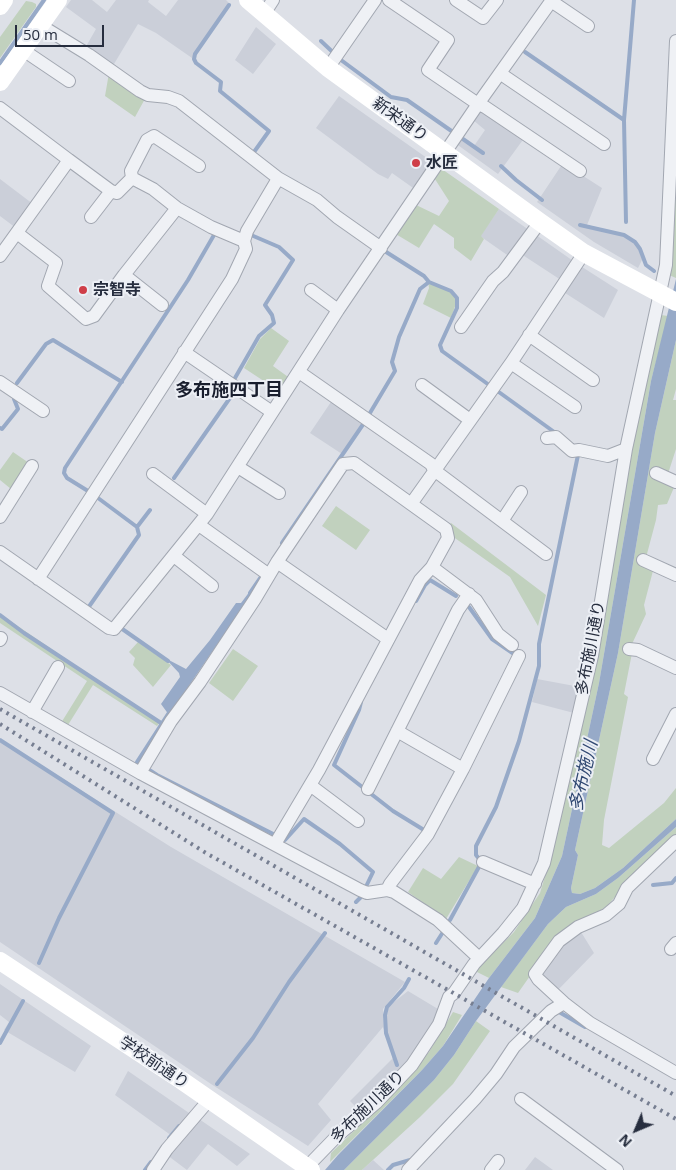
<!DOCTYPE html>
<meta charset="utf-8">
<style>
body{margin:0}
#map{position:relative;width:676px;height:1170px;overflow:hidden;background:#dde0e7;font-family:"Open Sans",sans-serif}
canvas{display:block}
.north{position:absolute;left:611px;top:1105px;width:50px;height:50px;-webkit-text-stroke:4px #eceff5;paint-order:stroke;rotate:225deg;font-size:14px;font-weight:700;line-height:20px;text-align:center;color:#262d3e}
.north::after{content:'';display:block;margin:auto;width:18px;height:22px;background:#262d3e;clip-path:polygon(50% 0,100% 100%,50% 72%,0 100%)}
.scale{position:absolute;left:15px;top:25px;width:89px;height:22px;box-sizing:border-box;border:2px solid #262d3e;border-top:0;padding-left:6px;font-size:15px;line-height:18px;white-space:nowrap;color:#262d3e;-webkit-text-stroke:4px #eceff5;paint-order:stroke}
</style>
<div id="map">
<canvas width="676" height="1170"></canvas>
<div class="north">N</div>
<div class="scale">50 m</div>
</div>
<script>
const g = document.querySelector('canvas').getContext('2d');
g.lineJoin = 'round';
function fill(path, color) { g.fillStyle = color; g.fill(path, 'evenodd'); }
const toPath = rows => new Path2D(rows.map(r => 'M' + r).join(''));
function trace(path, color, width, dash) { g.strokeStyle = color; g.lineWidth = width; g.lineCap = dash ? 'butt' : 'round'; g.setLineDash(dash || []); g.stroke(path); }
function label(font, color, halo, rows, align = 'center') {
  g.font = font + ' "Open Sans","Noto Sans JP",sans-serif'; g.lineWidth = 4; g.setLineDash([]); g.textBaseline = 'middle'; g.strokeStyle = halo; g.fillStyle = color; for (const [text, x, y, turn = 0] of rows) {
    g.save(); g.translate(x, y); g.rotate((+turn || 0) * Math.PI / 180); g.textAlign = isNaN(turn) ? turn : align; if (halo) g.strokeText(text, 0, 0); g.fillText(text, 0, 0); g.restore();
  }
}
fill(toPath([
 [71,0,92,0,107,12,116,0,149,0,148,2,166,16,178,0,226,0,229,3,192,58,156,33,138,24,111,69,84,50,96,29,66,7],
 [256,27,276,44,253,74,235,60],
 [339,96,434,163,416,190,392,173,388,179,378,174,316,128],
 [480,109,525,137,498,174,455,143,459,136,474,146,485,130,473,120],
 [563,163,602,188,587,225,625,234,636,241,644,256,638,268,594,242,537,202],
 [0,179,33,204,16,228,0,216],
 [499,209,579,265,618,290,604,318,562,291,567,284,515,250,510,257,480,236],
 [333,399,364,421,342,454,310,433],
 [537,679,580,687,574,713,532,702],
 [0,739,171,847,405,982,383,1009,384,1025,389,1006,408,991,438,1009,434,1024,416,1054,361,1112,350,1101,393,1058,383,1027,318,1104,331,1120,308,1146,211,1084,0,942],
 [581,932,594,953,556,992,541,975,563,944],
 [0,984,91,1046,75,1072,4,1030,9,1022,0,1015],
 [128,1071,192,1115,172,1136,115,1095],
 [199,1119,250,1154,237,1166,208,1144,187,1170,167,1155],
 [535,1157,553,1170,525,1170],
 [373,1160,384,1170,362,1170]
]), '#cbcfd9');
fill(toPath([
 [26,1,32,2,36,4,36,7,0,58,0,37],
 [109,73,146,97,135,117,105,96],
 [676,143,676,278,669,275],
 [439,167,499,209,481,236,484,239,471,261,454,248,454,238,434,224,419,248,394,233,414,204,439,216,449,201,433,176],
 [428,281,453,291,458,298,451,318,423,304,429,288],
 [661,315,668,316,651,381,599,683,562,856,535,918,489,978,475,971,514,932,540,893,554,847,597,661,644,381],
 [271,328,289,341,273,366,291,379,282,393,244,368,260,339],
 [676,340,676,389,673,400,676,400,676,449,666,480,675,485,667,504,658,505,656,520,644,565,654,567,644,605,646,614,632,644,632,653,624,694,628,697,604,820,602,845,609,848,664,803,676,788,676,819,623,868,595,888,580,894,572,893,571,888,578,855,575,850,618,653,655,433],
 [13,452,29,463,11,489,0,480,0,470],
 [336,506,370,530,356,550,322,526],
 [451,523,546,595,538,626,510,577,452,536,448,526],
 [0,614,106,686,161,721,157,726,93,685,68,725,61,723,87,681,0,623],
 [138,642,171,665,153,687,133,665,135,658,129,652],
 [233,649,258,666,233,701,209,683],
 [676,827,676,837,630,880,607,906,556,939,518,993,501,987,548,924,566,907,596,894,618,878],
 [459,857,478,866,446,919,408,892,423,868,441,879],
 [453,1012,462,1015,443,1046,422,1070,330,1162,331,1153,382,1104,429,1052],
 [476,1021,490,1031,453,1084,420,1117,362,1170,344,1170,434,1080,454,1055]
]), '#c1d1be');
fill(toPath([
 [676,279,676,340,655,433,618,653,575,850,578,855,571,888,572,893,580,894,595,888,623,868,676,819,676,827,618,878,596,894,566,907,548,924,476,1021,454,1055,434,1080,344,1170,325,1170,338,1155,422,1070,443,1046,489,978,535,918,562,856,599,683,651,381],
 [250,591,253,592,169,715,161,704,180,677,179,673,165,658,186,669,210,640,236,603,241,603]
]), '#97aac8');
trace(toPath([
 [229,5,195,54,194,59,196,63,221,82,220,91,269,131,254,152],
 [321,41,341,60,391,97,407,100,483,153],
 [525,52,624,120],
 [0,63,44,0],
 [501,166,516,180,542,200],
 [626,222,624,120,634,0],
 [580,225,624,235,635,242,640,249,646,265,654,271],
 [383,250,424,276,429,282,451,291,457,298,457,308,440,345,442,351,557,434],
 [235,378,259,336,274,323,272,315,265,305,293,260,279,247,251,235,252,231],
 [17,383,46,344,53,340,122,382],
 [0,428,2,429,18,409,14,399],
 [174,478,232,395],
 [88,491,67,478,64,473,65,468,188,280,214,235],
 [98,498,137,527],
 [282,543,364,423,395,371,392,362,399,337,420,289,429,282],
 [250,593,263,574],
 [416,601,425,585,430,580,456,596],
 [469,607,492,639,514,654],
 [88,608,139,535,137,527,150,510],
 [0,615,24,633,161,723],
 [118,626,168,661],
 [361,702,359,710,334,765,393,811,424,830],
 [170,711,137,762,157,775,285,840,304,819,340,844,373,872,361,897,356,902],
 [0,740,113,813,59,918,39,963],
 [653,885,672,883,676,878],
 [450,920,480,865,480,860,476,855,476,846,496,807,519,741,539,666,539,644,578,455,577,452],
 [436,943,443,932],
 [559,1012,585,1027],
 [0,1043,23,1001],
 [397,1065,386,1033,385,1015,387,1007,404,988,409,979],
 [217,1084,253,1038,289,982,325,933],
 [169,1138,179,1126],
 [145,1170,151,1162],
 [388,1170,393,1165,410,1160]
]), '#97aac8', 4);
const street = toPath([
 [389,0,448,40,428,70,478,104,485,107,580,171],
 [456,0,483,18,497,0],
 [551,1,588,26],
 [264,14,273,0],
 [40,25,89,55,140,91,148,95,168,97,179,101,278,178,317,200,337,217,381,248],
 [23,50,69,81],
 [328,68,375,0],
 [501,74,604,144],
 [0,108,69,160,0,256],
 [69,160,111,191,117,193,132,178,153,189,177,208,211,227,244,241],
 [132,178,131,171,147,140,154,136,199,166],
 [91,217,111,191],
 [17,233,56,263,48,286,86,319,94,316,124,275,177,208],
 [124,275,162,305],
 [311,290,338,310],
 [461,327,493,281,503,272,540,222],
 [529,335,593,380],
 [184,352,272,412],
 [511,363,575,407],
 [299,372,431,464,434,470,546,554],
 [0,382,43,411],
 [422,385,470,420],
 [547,438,556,437,572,451,579,450,608,456,626,449],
 [238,467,279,493],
 [656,473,676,482],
 [153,474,207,514],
 [411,504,511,363,584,253],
 [0,517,32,466],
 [502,521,521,492],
 [199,525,269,575],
 [0,552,109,628,114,629,207,514,338,310,478,104,552,0],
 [174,556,212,586],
 [643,560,676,575],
 [277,562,388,639],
 [432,567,476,600,498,634,512,645],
 [38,579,232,279,246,249,244,241,247,231,276,182],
 [0,640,1,638],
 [629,649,638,650,676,668],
 [0,693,140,773,360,890,367,893,387,890,394,892,438,920,479,958],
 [32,712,58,667],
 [397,731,463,769],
 [653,759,676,714],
 [140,773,171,721,200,682,255,599,277,562,343,464,354,463,446,529,448,538,432,567,420,580,319,770,275,844],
 [310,785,358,821],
 [368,789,458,610,469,594],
 [676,841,627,888,619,904,606,915,578,927,559,941,535,974,538,979,564,1003,590,1023,676,1073],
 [483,862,535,884],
 [387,890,390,884,428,834,463,769,519,656],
 [671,949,676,943],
 [521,1099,617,1170],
 [153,1170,167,1149,209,1100],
 [304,1170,336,1137,376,1103,412,1065,439,1024,449,997,454,993,474,964,503,933,523,908,544,863,592,656,626,449,666,265,676,41],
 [408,1170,475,1099,496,1074,514,1047,551,1011,564,1003],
 [491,1170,498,1161]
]);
trace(street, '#a2a7b1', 14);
trace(street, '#eff1f5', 12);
trace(toPath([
 [248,0,328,68,540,222,584,253,676,302],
 [0,6,4,0],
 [0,82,58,0],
 [0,961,181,1080,311,1170]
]), '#fff', 18);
trace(toPath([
 [0,709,676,1096],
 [0,724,206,853,676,1119]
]), '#767e91', 4, [2.5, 5]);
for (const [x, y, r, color] of [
 [416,163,5,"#cf3e48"],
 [83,290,5,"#cf3e48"]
]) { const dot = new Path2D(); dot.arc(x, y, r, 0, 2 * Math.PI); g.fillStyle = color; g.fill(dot); trace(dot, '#eceff5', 2); }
label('16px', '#262d3e', '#eceff5', [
 ["新栄通り",400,120,36],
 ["多布施川通り",591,648,-79],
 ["学校前通り",154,1063,34],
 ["多布施川通り",368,1107,-44]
]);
label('bold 16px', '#262d3e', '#eceff5', [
 ["水匠",426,163],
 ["宗智寺",93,290]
], 'left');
label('bold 18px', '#191e2e', '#eceff5', [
 ["多布施四丁目",229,391]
]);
label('italic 18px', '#304872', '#eceff5', [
 ["多布施川",584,776,-77]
]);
</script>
